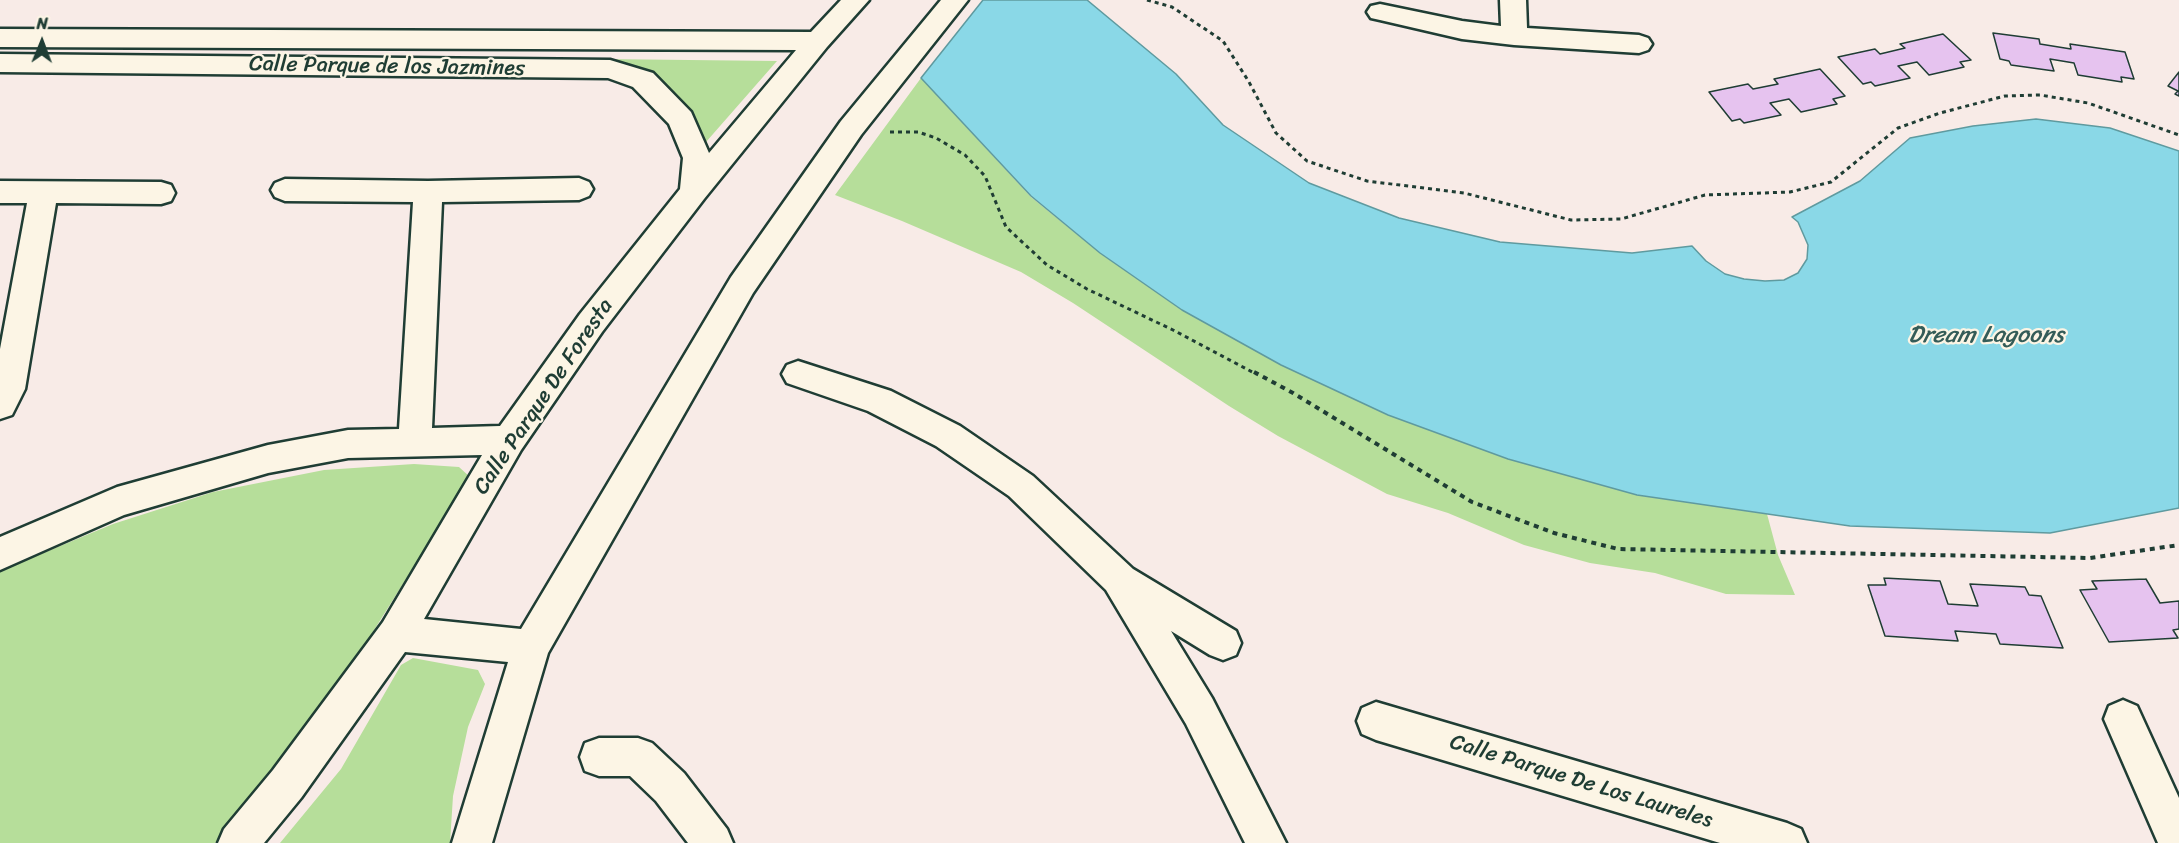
<!DOCTYPE html>
<style>
body{margin:0}
#map{position:relative;width:2179px;height:843px;overflow:hidden;background:#f8ebe7;font-family:Sriracha,sans-serif}
canvas{display:block}
.north{position:absolute;left:12px;top:12px;width:60px;height:60px;-webkit-text-stroke:4px #fcf5e5;paint-order:stroke;rotate:1deg;font-size:16px;font-weight:700;line-height:24px;text-align:center;color:#1f3d34}
.north::after{content:'';display:block;margin:auto;width:21px;height:27px;background:#1f3d34;clip-path:polygon(50% 0,100% 100%,50% 72%,0 100%)}
</style>
<div id="map">
<canvas width="2179" height="843"></canvas>
<div class="north">N</div>
</div>
<script>
const g = document.querySelector('canvas').getContext('2d');
g.lineJoin = 'round';
function fill(path, color) { g.fillStyle = color; g.fill(path, 'evenodd'); }
const toPath = rows => new Path2D(rows.map(r => 'M' + r).join(''));
function trace(path, color, width, dash) { g.strokeStyle = color; g.lineWidth = width; g.lineCap = dash ? 'butt' : 'round'; g.setLineDash(dash || []); g.stroke(path); }
function label(font, color, halo, rows, align = 'center') {
  g.font = font + ' Sriracha,sans-serif'; g.lineWidth = 4.5; g.setLineDash([]); g.textBaseline = 'middle'; g.strokeStyle = halo; g.fillStyle = color; for (const [text, x, y, turn = 0] of rows) {
    g.save(); g.translate(x, y); g.rotate((+turn || 0) * Math.PI / 180); g.textAlign = isNaN(turn) ? turn : align; if (halo) g.strokeText(text, 0, 0); g.fillText(text, 0, 0); g.restore();
  }
}
fill(toPath([
 [0,54,337,56,777,61,706,142,692,116,628,73],
 [921,78,1031,197,1100,253,1182,310,1281,365,1388,415,1508,459,1637,495,1767,514,1778,555,1795,595,1726,594,1655,573,1590,563,1524,545,1448,513,1387,494,1278,436,1229,406,1073,303,1021,272,902,221,835,195],
 [414,464,459,467,470,477,317,721,277,777,215,843,0,843,0,571,113,524,213,492,324,470],
 [413,658,478,670,485,684,468,727,453,796,450,843,280,843,341,769,401,665]
]), '#b6de9a');
const water = toPath([
 [983,0,1087,0,1176,74,1223,125,1309,183,1399,218,1500,242,1632,253,1692,246,1706,261,1725,274,1744,279,1765,281,1784,280,1798,273,1807,259,1808,245,1798,222,1792,217,1860,181,1910,138,1973,126,2036,119,2110,128,2179,151,2179,508,2050,533,1850,526,1637,495,1508,459,1388,415,1281,365,1182,310,1100,253,1031,196,921,78,983,0]
]);
fill(water, '#8ad8e7');
trace(water, '#5f9a9f', 1.5);
const building = toPath([
 [1993,33,2039,39,2040,44,2071,49,2070,44,2125,52,2134,79,2121,77,2122,82,2078,75,2074,63,2050,59,2054,71,2011,65,2009,61,2000,59,1993,33],
 [1943,34,1971,60,1960,62,1964,67,1929,75,1917,62,1898,66,1910,78,1875,86,1871,82,1863,84,1838,57,1875,49,1880,54,1905,48,1900,44,1943,34],
 [1820,69,1845,96,1833,99,1837,104,1801,112,1789,99,1770,103,1781,115,1744,123,1740,119,1732,121,1709,92,1748,84,1753,89,1778,84,1774,79,1820,69],
 [2179,72,2179,96,2175,94,2178,91,2168,86,2179,72],
 [1884,578,1940,581,1948,604,1978,606,1970,584,2025,587,2029,595,2041,596,2063,648,2000,644,1996,634,1955,631,1958,641,1885,636,1868,585,1886,585,1884,578],
 [2146,579,2160,603,2179,601,2179,629,2173,630,2178,638,2109,642,2080,590,2097,589,2092,581,2146,579]
]);
fill(building, '#e6c3ef');
trace(building, '#1f3d34', 1.5);
const minor = toPath([
 [841,0,869,0,827,47,704,199,602,332,521,450,424,619,521,629,731,277,841,121,941,0,968,0,861,135,753,293,548,653,492,843,452,843,508,662,405,652,301,798,264,843,218,843,224,829,273,770,383,622,482,455,348,458,268,473,124,515,0,570,0,537,117,487,268,445,348,430,399,429,413,202,285,201,275,197,271,190,275,183,285,179,428,181,579,178,589,182,593,189,589,196,579,200,442,202,432,428,500,426,580,314,680,189,683,158,669,124,633,87,608,78,0,72,0,54,610,60,653,73,691,112,709,153,796,50,0,47,0,29,811,32,841,0],
 [1500,0,1526,0,1527,28,1639,35,1648,38,1652,44,1648,50,1639,53,1514,45,1462,39,1380,20,1371,18,1367,12,1371,6,1380,4,1462,21,1501,26,1500,0],
 [0,181,161,182,171,185,175,193,171,201,161,204,56,203,25,389,12,415,0,419,0,349,27,203,0,203,0,181],
 [798,361,891,391,960,426,1033,476,1133,569,1236,631,1241,643,1236,655,1223,660,1210,655,1171,631,1212,698,1286,843,1245,843,1186,724,1106,590,1009,496,936,446,868,411,787,383,782,374,787,365,798,361],
 [2123,700,2137,706,2179,798,2179,843,2158,843,2104,719,2109,706,2123,700],
 [1376,702,1787,823,1801,829,1807,843,1720,843,1376,740,1362,734,1357,721,1362,708,1376,702],
 [599,738,638,738,652,743,684,773,727,829,733,843,688,843,656,801,630,776,599,776,585,771,580,757,585,743,599,738]
]);
trace(minor, '#1f3d34', 5);
trace(toPath([
 [1147,0,1172,7,1223,41,1249,82,1276,133,1307,161,1367,181,1464,193,1571,220,1621,219,1705,195,1790,192,1831,182,1898,128,1940,113,2005,96,2040,95,2088,103,2179,135],
 [890,132,918,132,936,138,965,155,985,176,1006,227,1047,265,1087,289,1173,330,1256,374]
]), '#1f3d34', 3, [4, 4]);
trace(toPath([
 [1254,372,1293,393,1472,502,1554,533,1618,549,2090,558,2179,545]
]), '#1f3d34', 4, [5, 5]);
fill(minor, '#fcf5e5');
label('22px', '#1f3d34', '#fcf5e5', [
 ["Calle Parque de los Jazmines",387,67,1],
 ["Calle Parque De Foresta",544,397,-56],
 ["Calle Parque De Los Laureles",1581,782,17]
]);
label('italic 24px', '#345c58', '#fcf5e5', [
 ["Dream Lagoons",1986,336]
]);
</script>
